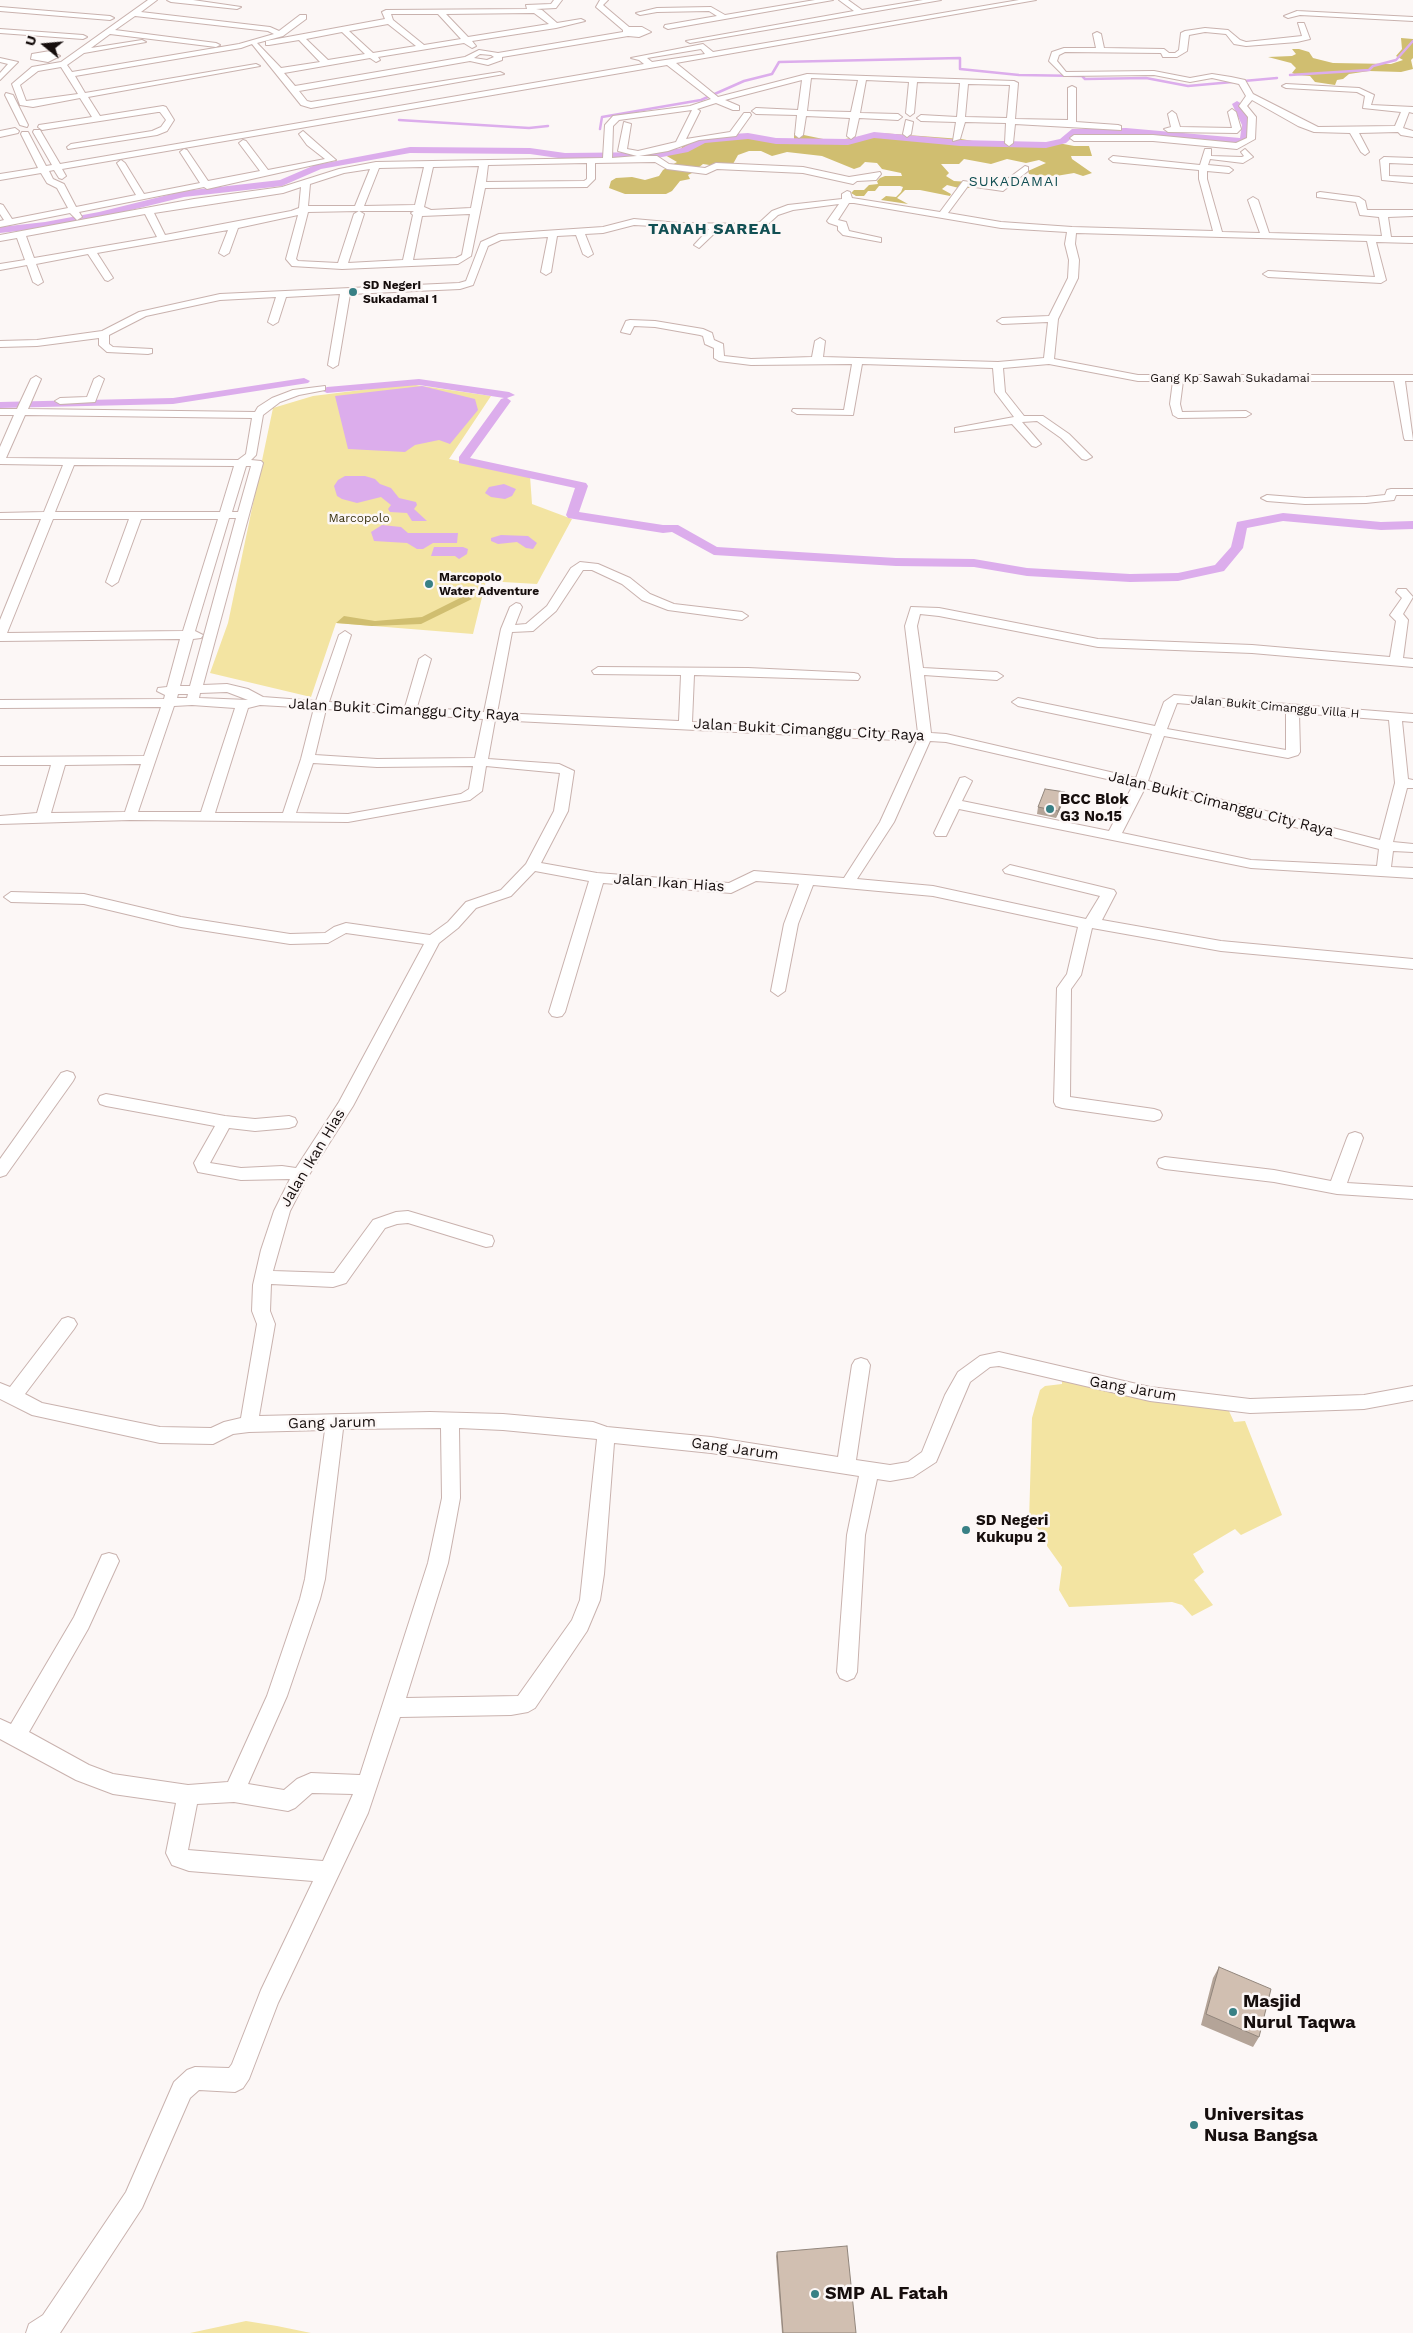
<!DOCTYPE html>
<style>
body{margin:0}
#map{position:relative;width:1413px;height:2333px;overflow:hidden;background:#fcf7f6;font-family:"Work Sans",sans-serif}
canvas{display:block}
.north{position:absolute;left:20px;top:20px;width:50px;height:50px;-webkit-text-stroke:4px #fcf7f6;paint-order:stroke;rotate:287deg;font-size:14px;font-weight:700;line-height:20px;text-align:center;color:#160e0d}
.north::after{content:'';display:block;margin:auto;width:18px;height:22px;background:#160e0d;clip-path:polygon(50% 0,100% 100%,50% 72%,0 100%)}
</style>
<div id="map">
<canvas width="1413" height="2333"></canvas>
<div class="north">U</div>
</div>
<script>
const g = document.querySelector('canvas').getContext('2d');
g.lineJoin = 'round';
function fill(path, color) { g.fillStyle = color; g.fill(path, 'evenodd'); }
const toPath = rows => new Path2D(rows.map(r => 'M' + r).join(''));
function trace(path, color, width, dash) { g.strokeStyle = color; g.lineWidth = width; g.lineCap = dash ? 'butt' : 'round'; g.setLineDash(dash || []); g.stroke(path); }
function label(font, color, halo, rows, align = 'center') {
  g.font = font + ' "Work Sans",sans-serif'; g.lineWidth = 5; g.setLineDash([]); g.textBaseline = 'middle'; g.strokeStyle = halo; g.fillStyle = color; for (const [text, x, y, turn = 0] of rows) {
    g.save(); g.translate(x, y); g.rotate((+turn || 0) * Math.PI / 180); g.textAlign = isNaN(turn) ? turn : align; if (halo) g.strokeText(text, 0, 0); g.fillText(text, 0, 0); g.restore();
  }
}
fill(toPath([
 [409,384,491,396,449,459,530,476,532,504,572,519,537,584,486,581,473,634,336,623,311,697,210,673,228,623,273,408,313,396],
 [1062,1375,1229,1411,1234,1422,1245,1421,1282,1515,1241,1535,1235,1529,1193,1554,1204,1572,1194,1580,1213,1605,1192,1616,1182,1605,1172,1602,1069,1607,1059,1590,1062,1567,1047,1546,1047,1536,1029,1522,1032,1418,1040,1390,1045,1386,1062,1384],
 [246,2321,277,2326,311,2333,190,2333]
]), '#f3e4a2');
fill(toPath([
 [1401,38,1413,39,1413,58,1411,60,1413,69,1401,72,1369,71,1349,74,1343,79,1337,80,1335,85,1315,82,1310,76,1297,75,1292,73,1296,68,1291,63,1268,57,1292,56,1296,54,1292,49,1299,49,1309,52,1313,58,1333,63,1391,64,1403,60,1396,56,1402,49],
 [794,133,833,141,881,133,961,139,997,145,1013,144,1036,147,1053,142,1074,146,1089,146,1092,156,1071,156,1072,159,1092,173,1083,176,1074,173,1056,176,1033,175,1029,174,1028,171,1046,163,1039,160,1026,163,1007,159,991,164,964,159,959,164,941,164,949,173,946,176,954,181,969,182,980,188,959,188,947,185,942,189,951,194,950,196,920,190,905,190,897,198,908,204,881,200,886,196,896,197,901,192,903,187,900,186,879,186,875,191,868,191,864,196,856,196,851,193,854,190,864,190,869,185,878,184,877,181,880,178,885,176,902,176,901,173,882,169,877,163,865,162,860,167,854,169,822,156,787,152,772,156,761,151,749,151,738,155,733,164,716,166,703,164,698,168,692,169,692,173,688,175,690,179,680,181,672,191,666,194,625,194,609,188,611,181,616,178,632,177,645,180,659,176,663,170,677,162,665,155,678,152,683,146,694,142,741,136,787,142,794,140],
 [466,595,472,599,421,624,372,626,336,623,344,616,375,621,422,617]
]), '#d0be70');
fill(toPath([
 [422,386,475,399,478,410,450,444,439,440,415,445,405,452,348,449,335,396],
 [345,476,365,476,375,479,380,484,391,488,399,498,416,502,417,505,414,509,427,521,412,521,407,513,390,512,388,509,391,505,381,497,357,503,342,499,337,496,334,486,338,480],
 [504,484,516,489,512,496,505,499,491,497,485,493,489,487],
 [382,525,401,527,408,533,458,533,457,543,433,543,423,549,417,549,407,543,374,541,371,532],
 [501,535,528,536,537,543,533,549,526,548,517,542,498,544,491,541,491,538],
 [434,547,463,547,468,549,467,554,459,559,455,556,431,556]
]), '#dcadec');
trace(toPath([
 [1290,75,1369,70,1373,66,1396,60,1413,41],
 [399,120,529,128,548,126],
 [600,129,602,117,701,100,744,81,772,74,779,62,960,58,960,69,1019,75,1082,76,1085,79,1146,78,1188,86,1277,78]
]), '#dcadec', 2.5);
fill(toPath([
 [1237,101,1242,104,1252,125,1249,141,1244,144,1126,134,1075,135,1066,143,1046,148,960,146,874,138,848,145,776,144,748,139,705,143,688,152,657,158,565,159,530,154,410,153,321,169,282,186,184,197,99,218,45,228,0,233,0,227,45,222,99,212,184,191,280,180,315,165,410,147,530,148,565,153,657,152,682,148,699,139,718,135,748,133,776,138,848,139,874,132,960,140,1046,142,1060,139,1072,129,1126,128,1240,138,1242,125,1232,104,1237,101],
 [304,378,310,381,308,383,173,404,0,408,0,402,173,398,304,378],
 [419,379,509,392,515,395,507,398,511,401,470,458,586,483,588,486,579,512,663,525,678,525,717,547,896,558,974,559,1027,568,1130,574,1178,573,1215,565,1231,547,1237,522,1283,513,1381,522,1413,521,1413,529,1381,530,1283,521,1247,528,1243,548,1224,571,1178,581,1130,582,1027,576,974,567,896,566,714,555,672,532,663,533,568,518,566,515,575,488,459,463,459,457,501,399,504,398,419,385,327,393,321,390,327,387,419,379]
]), '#dcadec');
const minor = toPath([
 [148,0,157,0,141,12,270,27,279,31,300,15,306,15,306,19,283,36,257,43,281,68,320,62,299,40,269,45,266,45,266,41,385,19,382,12,386,10,527,9,526,5,551,4,554,0,562,0,556,8,536,9,542,10,557,23,581,19,585,21,556,28,472,41,476,46,472,48,464,43,378,57,380,60,376,62,370,58,284,73,295,86,465,57,479,50,498,53,623,32,623,30,596,7,600,0,608,0,603,5,629,27,642,27,651,32,639,37,628,36,502,57,502,60,488,65,470,61,299,91,307,101,311,102,500,72,504,74,311,108,301,105,252,44,241,48,75,76,85,93,256,64,260,66,88,97,100,116,163,106,166,107,174,120,167,131,157,135,68,149,67,147,71,144,152,131,161,127,166,120,160,112,158,112,42,130,38,127,39,125,92,117,80,98,33,107,20,105,12,84,32,67,61,62,148,0],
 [534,13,549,24,468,37,446,14,534,13],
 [391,14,438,14,461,39,424,45,393,20,391,14],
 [135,16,268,31,274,34,239,44,72,72,67,65,84,53,146,42,142,40,91,48,110,34,216,47,220,45,216,43,115,30,135,16],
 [388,24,416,46,373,53,349,31,388,24],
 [342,32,365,54,328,60,306,39,342,32],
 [480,54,491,55,494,57,487,60,474,58,480,54],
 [61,67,78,94,26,101,20,85,38,71,61,67],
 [167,0,193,0,241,7,237,9,171,2,167,0],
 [815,0,833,0,668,29,664,27,665,25,717,16,709,11,657,12,640,15,636,13,657,8,711,7,725,15,815,0],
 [839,0,848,0,862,10,923,0,941,0,690,43,686,41,854,11,839,0],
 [1019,0,1036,0,676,63,718,97,807,74,1014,81,1018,83,1015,119,1068,120,1068,88,1072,86,1076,88,1076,122,1118,125,1121,126,1121,130,1015,124,1013,143,1009,146,1005,143,1006,123,965,122,960,139,953,141,956,122,921,121,917,118,921,115,957,117,960,83,917,82,914,113,910,116,906,113,909,82,866,80,860,113,898,114,902,117,898,120,859,118,855,136,851,139,847,136,850,118,806,116,803,135,799,138,795,135,797,115,756,114,752,111,756,108,798,110,802,80,725,100,739,106,739,110,733,110,716,103,697,109,700,111,686,139,730,132,744,113,750,113,751,115,736,136,699,140,668,151,639,156,657,156,669,164,705,168,716,163,803,167,849,177,880,172,881,174,876,180,857,181,853,184,803,173,717,169,706,174,667,169,655,162,595,163,595,179,587,187,485,188,471,256,458,264,342,269,292,266,286,259,298,215,238,228,229,253,224,256,219,253,228,230,97,253,113,278,108,281,105,280,88,254,36,264,43,282,38,285,33,282,27,265,0,270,0,264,25,260,17,238,0,241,0,235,194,199,282,187,339,169,376,162,603,158,605,125,613,116,690,106,711,99,667,65,62,169,66,176,62,179,59,178,54,170,49,171,53,179,64,184,76,207,136,195,117,163,121,160,125,163,144,194,200,183,180,152,184,149,187,150,208,181,260,171,239,143,243,140,246,141,268,170,325,159,307,145,299,134,303,131,336,160,207,189,204,187,79,212,82,217,77,220,70,213,0,227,0,221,4,220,0,214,0,204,3,205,12,219,68,208,57,188,47,183,41,173,0,180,0,174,38,168,21,134,22,132,28,132,46,166,52,165,33,132,34,130,40,130,60,164,644,64,639,60,631,58,703,44,713,52,1019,0],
 [701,49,705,54,652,62,647,58,701,49],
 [811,78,858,80,851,112,807,111,811,78],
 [968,84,1010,85,1007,118,965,117,968,84],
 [692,110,676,142,638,151,627,149,631,124,624,122,618,151,637,156,612,158,613,126,619,120,692,110],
 [587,163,587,179,584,181,486,182,488,165,587,163],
 [479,166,471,208,431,210,424,207,433,167,479,166],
 [424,167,415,205,364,206,379,168,424,167],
 [370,169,355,206,308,206,310,184,344,173,370,169],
 [301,187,299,208,291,211,165,235,154,213,283,193,301,187],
 [359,211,414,211,411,213,413,215,403,260,348,263,364,214,359,211],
 [359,211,354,214,338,263,298,261,296,259,308,212,359,211],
 [145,214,157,237,34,258,26,236,145,214],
 [470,214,462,255,456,258,413,260,422,216,470,214],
 [0,7,110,16,114,18,110,20,0,11,0,7],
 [1297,11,1413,17,1413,21,1300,15,1288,18,1284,16,1297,11],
 [1298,23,1304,23,1310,39,1297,42,1246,46,1234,44,1226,34,1205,32,1189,35,1187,51,1177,57,1163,57,1161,53,1065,52,1059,55,1057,61,1066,72,1154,71,1190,78,1212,74,1231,77,1245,80,1253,94,1318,127,1395,126,1401,112,1363,108,1365,96,1357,92,1286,88,1282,86,1286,84,1359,88,1374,95,1371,105,1413,107,1413,113,1409,112,1403,128,1413,131,1413,137,1401,135,1398,132,1359,133,1369,152,1365,155,1361,152,1350,133,1314,132,1298,126,1252,100,1247,106,1256,117,1255,139,1237,149,1153,141,1074,141,1070,138,1074,135,1153,135,1236,143,1247,138,1248,117,1239,106,1246,96,1239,84,1212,78,1190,82,1154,75,1064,76,1049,61,1052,52,1064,48,1096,48,1093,34,1097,32,1101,34,1104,48,1164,49,1169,53,1175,53,1179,50,1181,33,1185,31,1205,28,1228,30,1240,40,1246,42,1302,36,1298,23],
 [0,29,83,35,87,37,83,39,0,33,0,29],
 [50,51,60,56,48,62,31,59,32,54,50,51],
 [0,58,18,62,0,80,0,73,8,64,0,62,0,58],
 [6,93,13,95,28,125,27,127,20,125,5,95,6,93],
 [1232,109,1236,112,1241,129,1237,133,1168,132,1164,129,1171,127,1168,114,1172,111,1176,114,1180,127,1232,128,1228,112,1232,109],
 [906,120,913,122,911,134,907,137,903,134,906,120],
 [15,128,19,131,18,133,0,137,0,131,15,128],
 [1205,149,1211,149,1211,156,1242,157,1244,156,1241,152,1245,149,1253,157,1243,163,1210,159,1208,165,1229,167,1233,170,1229,173,1207,171,1207,179,1222,232,1260,233,1248,200,1253,197,1258,200,1269,233,1382,236,1379,217,1360,215,1356,202,1317,197,1317,193,1320,192,1359,197,1365,201,1367,210,1413,210,1413,216,1388,217,1391,237,1413,237,1413,243,1376,242,1386,280,1381,283,1268,277,1263,274,1268,271,1375,277,1367,241,1076,233,1075,244,1079,260,1078,278,1058,319,1054,359,1138,375,1413,375,1413,381,1405,381,1413,440,1405,440,1404,438,1394,381,1183,381,1180,404,1182,412,1246,411,1251,414,1246,417,1178,418,1173,415,1170,404,1173,381,1138,381,1049,364,1003,368,1005,392,1024,416,1043,416,1069,434,1092,457,1086,460,1082,459,1061,438,1037,421,1022,422,1041,444,1036,447,1032,446,1012,424,955,432,955,428,1014,417,995,392,993,368,862,364,853,415,797,414,792,411,793,409,844,410,852,364,751,365,719,361,714,358,714,348,705,344,703,336,700,335,655,327,634,326,630,334,621,332,626,321,630,320,655,321,703,329,712,333,714,340,723,344,724,356,751,359,812,357,815,341,820,338,825,341,823,357,998,362,1044,358,1048,322,1002,324,997,321,1002,318,1049,316,1068,278,1069,260,1065,244,1067,232,1001,228,854,203,849,203,838,220,846,222,849,231,881,238,881,242,843,235,838,230,838,226,829,223,827,221,839,204,793,210,778,215,766,226,752,230,719,229,699,248,694,245,709,229,634,225,603,233,585,234,593,254,588,257,583,254,576,235,557,236,551,272,546,275,541,272,548,237,501,240,488,246,473,285,460,289,350,294,338,365,333,368,328,365,340,294,286,297,278,322,273,325,268,322,276,297,220,300,146,316,109,335,109,344,113,347,152,349,152,353,148,354,107,352,99,345,99,338,37,346,0,347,0,341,37,340,102,331,139,312,220,294,459,283,466,281,481,242,499,234,603,227,634,219,679,223,752,224,760,222,772,211,788,205,842,199,842,194,847,191,850,192,852,198,940,212,963,181,998,186,1025,166,1028,167,1028,171,1003,191,968,186,948,213,1001,222,1072,227,1213,231,1199,179,1199,170,1113,162,1109,159,1113,156,1200,165,1205,149],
 [1384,157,1413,158,1413,164,1389,163,1389,176,1413,177,1413,183,1382,180,1380,160,1384,157],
 [36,376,41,379,28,409,255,412,258,407,272,398,293,390,325,386,325,390,299,395,280,402,263,415,256,455,251,460,261,461,263,463,203,685,227,684,248,689,263,697,316,701,339,635,345,631,351,635,329,702,405,707,419,659,425,655,431,659,417,707,484,712,501,629,510,607,516,603,520,604,522,607,515,625,526,624,547,606,571,568,580,562,598,564,630,578,650,594,674,604,742,612,748,616,742,620,668,610,642,600,622,584,592,570,583,570,556,611,533,631,512,632,497,713,679,721,681,675,594,674,592,671,598,667,748,668,854,673,858,674,860,677,858,680,694,675,692,722,918,733,905,626,911,607,939,608,1098,639,1252,645,1390,657,1396,621,1390,615,1402,598,1396,592,1398,589,1406,589,1413,597,1403,614,1408,620,1403,658,1413,659,1413,667,1252,653,1098,647,939,616,920,614,917,626,923,668,997,672,1003,676,997,680,924,675,931,733,946,734,1136,778,1152,734,1018,706,1012,702,1018,698,1155,726,1164,702,1174,695,1413,714,1413,722,1402,721,1408,779,1413,780,1413,788,1407,788,1393,842,1413,844,1413,852,1393,851,1391,867,1413,868,1413,878,1251,868,959,809,946,836,936,836,934,833,960,778,965,777,972,781,962,801,1109,831,1133,785,946,742,930,741,894,822,857,879,933,886,1086,919,1100,896,1005,873,1003,870,1010,865,1114,890,1116,893,1102,920,1221,941,1413,959,1413,969,1221,951,1092,928,1081,975,1071,989,1070,1097,1154,1109,1160,1111,1162,1115,1160,1119,1154,1121,1062,1108,1056,1106,1054,1102,1057,988,1067,974,1078,927,933,896,813,885,798,924,785,991,778,996,771,991,784,924,799,884,756,881,731,893,603,883,565,1012,562,1016,557,1017,552,1016,549,1012,589,881,535,871,511,896,476,908,458,928,439,943,353,1106,307,1178,290,1211,273,1271,334,1273,373,1220,396,1212,408,1211,492,1236,494,1241,492,1246,486,1247,408,1223,397,1224,385,1228,346,1283,333,1287,271,1284,270,1311,275,1324,259,1416,430,1412,503,1414,593,1422,607,1427,711,1437,838,1457,852,1365,855,1360,861,1358,867,1360,870,1365,856,1460,890,1465,908,1462,922,1452,945,1395,958,1372,980,1356,999,1352,1150,1387,1250,1399,1364,1395,1413,1386,1413,1400,1364,1409,1250,1413,1150,1401,999,1366,990,1367,970,1382,936,1462,913,1477,890,1481,877,1479,865,1535,857,1672,854,1678,847,1681,840,1678,837,1672,847,1535,859,1476,711,1453,614,1443,604,1574,600,1600,587,1631,535,1708,528,1712,511,1715,400,1717,368,1813,278,2003,249,2079,243,2088,235,2092,199,2090,190,2098,142,2208,60,2333,26,2333,29,2324,43,2315,126,2192,174,2082,187,2070,195,2067,229,2068,232,2064,261,1990,313,1881,189,1871,172,1865,166,1853,176,1803,113,1794,76,1780,0,1739,0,1719,11,1724,74,1617,102,1555,109,1553,116,1555,119,1561,88,1629,29,1732,89,1765,113,1774,188,1785,228,1782,267,1696,300,1599,305,1579,325,1430,249,1432,233,1434,213,1444,160,1443,32,1415,0,1399,0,1383,10,1387,62,1319,68,1317,74,1319,77,1324,74,1329,25,1394,42,1403,160,1427,211,1428,224,1422,241,1418,257,1324,252,1311,253,1285,261,1250,274,1211,290,1179,241,1180,198,1172,194,1163,215,1126,106,1106,100,1104,98,1100,100,1096,106,1094,225,1116,255,1119,289,1116,295,1118,297,1122,295,1126,289,1128,255,1131,229,1128,210,1163,241,1168,282,1166,296,1168,339,1102,424,944,346,933,328,943,290,944,181,927,84,904,11,902,4,897,11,892,84,894,181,917,290,934,325,933,334,927,346,923,430,935,448,922,466,902,501,890,526,864,554,811,560,773,486,766,482,791,470,800,348,822,130,820,0,824,0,816,37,813,51,765,0,765,0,757,144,756,161,707,0,708,0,700,164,699,165,695,157,691,158,688,167,687,180,639,0,641,0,620,41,519,0,519,0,513,44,512,63,465,0,464,0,447,14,415,0,415,0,409,17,409,31,379,36,376],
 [25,415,252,418,246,454,238,460,6,458,25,415],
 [74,465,234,466,220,512,55,512,74,465],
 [246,466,251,466,238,512,232,512,246,466],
 [229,518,236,518,190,686,180,686,193,639,201,638,203,635,195,631,229,518],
 [53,519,129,519,106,582,112,586,118,582,141,519,218,519,183,631,7,633,53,519],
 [227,692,248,700,199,698,200,693,227,692],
 [178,694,188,694,187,698,177,698,178,694],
 [1177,703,1286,712,1286,750,1167,729,1177,703],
 [192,705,235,708,201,812,138,812,174,706,192,705],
 [260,705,314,708,301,759,283,813,215,813,248,708,260,705],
 [326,709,483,719,475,758,377,759,315,755,326,709],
 [1299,713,1389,720,1395,783,1380,840,1148,781,1164,736,1288,758,1298,755,1300,752,1299,713],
 [495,720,917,741,880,822,844,878,754,871,729,883,597,873,541,863,568,811,574,771,559,764,488,759,495,720],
 [313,763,377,767,473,766,469,789,461,794,348,814,296,813,313,763],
 [141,764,125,812,51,813,65,765,141,764],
 [1145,788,1379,849,1377,866,1251,860,1122,833,1145,788],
 [441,1428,442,1498,428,1563,360,1775,311,1773,297,1779,284,1790,248,1784,287,1696,320,1599,325,1579,343,1429,441,1428],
 [459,1428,503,1430,597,1439,580,1600,572,1620,518,1696,406,1698,448,1563,456,1520,460,1498,459,1428],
 [312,1793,353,1794,323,1861,188,1850,197,1804,234,1802,288,1811,295,1808,312,1793],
 [99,376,104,379,95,402,60,404,55,401,60,398,87,397,94,379,99,376],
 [1391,489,1413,489,1413,495,1396,495,1394,500,1366,503,1305,504,1267,501,1261,498,1267,495,1305,498,1366,497,1385,495,1387,490,1391,489],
 [67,1071,73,1073,75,1077,73,1081,6,1175,0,1177,0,1159,61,1073,67,1071],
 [1355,1132,1361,1134,1363,1138,1347,1183,1413,1187,1413,1199,1337,1194,1274,1182,1165,1169,1159,1167,1157,1163,1159,1159,1165,1157,1274,1170,1331,1181,1347,1138,1349,1134,1355,1132]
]);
trace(minor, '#c9b2ae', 2);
fill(minor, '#fff');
fill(toPath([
 [1065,792,1064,800,1056,818,1037,814,1038,807],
 [1219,1967,1259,2037,1253,2047,1201,2025,1213,1978],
 [777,2252,856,2333,782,2333,776,2256]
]), '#b4a498');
fill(toPath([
 [1065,792,1064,800,1056,818,1058,811]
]), '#92867c');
const building = toPath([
 [1045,789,1065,792,1058,811,1038,807,1045,789],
 [1219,1967,1271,1989,1259,2037,1206,2014,1219,1967],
 [847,2246,856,2333,783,2333,777,2252,847,2246]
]);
fill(building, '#d1bfb1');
trace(building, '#92867c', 1);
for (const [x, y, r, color] of [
 [353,292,5,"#388085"],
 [429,584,5,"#388085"],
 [1050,809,5,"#388085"],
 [966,1530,5,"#388085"],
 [1233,2012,5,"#388085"],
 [1194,2125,5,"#388085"],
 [815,2294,5,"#388085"]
]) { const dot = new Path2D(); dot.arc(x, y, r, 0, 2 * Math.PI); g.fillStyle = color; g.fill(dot); trace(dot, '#fcf7f6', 2); }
label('bold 12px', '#160e0d', '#fcf7f6', [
 ["SD Negeri",363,285],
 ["Sukadamai 1",363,299],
 ["Marcopolo",439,577],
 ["Water Adventure",439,591]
], 'left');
label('12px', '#160e0d', '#fcf7f6', [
 ["Gang Kp Sawah Sukadamai",1230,378],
 ["Jalan Bukit Cimanggu Villa H",1275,707,5]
]);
label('12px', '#39310e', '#fcf7f6', [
 ["Marcopolo",359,518]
]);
g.letterSpacing = '1px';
label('14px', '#114f53', '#fcf7f6', [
 ["SUKADAMAI",1014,182]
]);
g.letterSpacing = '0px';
label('15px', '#160e0d', '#fcf7f6', [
 ["Jalan Bukit Cimanggu City Raya",404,710,3],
 ["Jalan Bukit Cimanggu City Raya",809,730,3],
 ["Jalan Bukit Cimanggu City Raya",1221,804,14],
 ["Jalan Ikan Hias",669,883,4],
 ["Jalan Ikan Hias",313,1158,-59],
 ["Gang Jarum",1133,1389,10],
 ["Gang Jarum",332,1423,-1],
 ["Gang Jarum",735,1449,8]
]);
label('bold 15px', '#160e0d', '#fcf7f6', [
 ["BCC Blok",1060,800],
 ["G3 No.15",1060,817],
 ["SD Negeri",976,1521],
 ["Kukupu 2",976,1538]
], 'left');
g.letterSpacing = '1px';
label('bold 16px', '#114f53', '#fcf7f6', [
 ["TANAH SAREAL",715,229]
]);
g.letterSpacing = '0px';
label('bold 18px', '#160e0d', '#fcf7f6', [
 ["Masjid",1243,2002],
 ["Nurul Taqwa",1243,2023],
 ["Universitas",1204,2115],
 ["Nusa Bangsa",1204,2136],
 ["SMP AL Fatah",825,2294]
], 'left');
</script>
